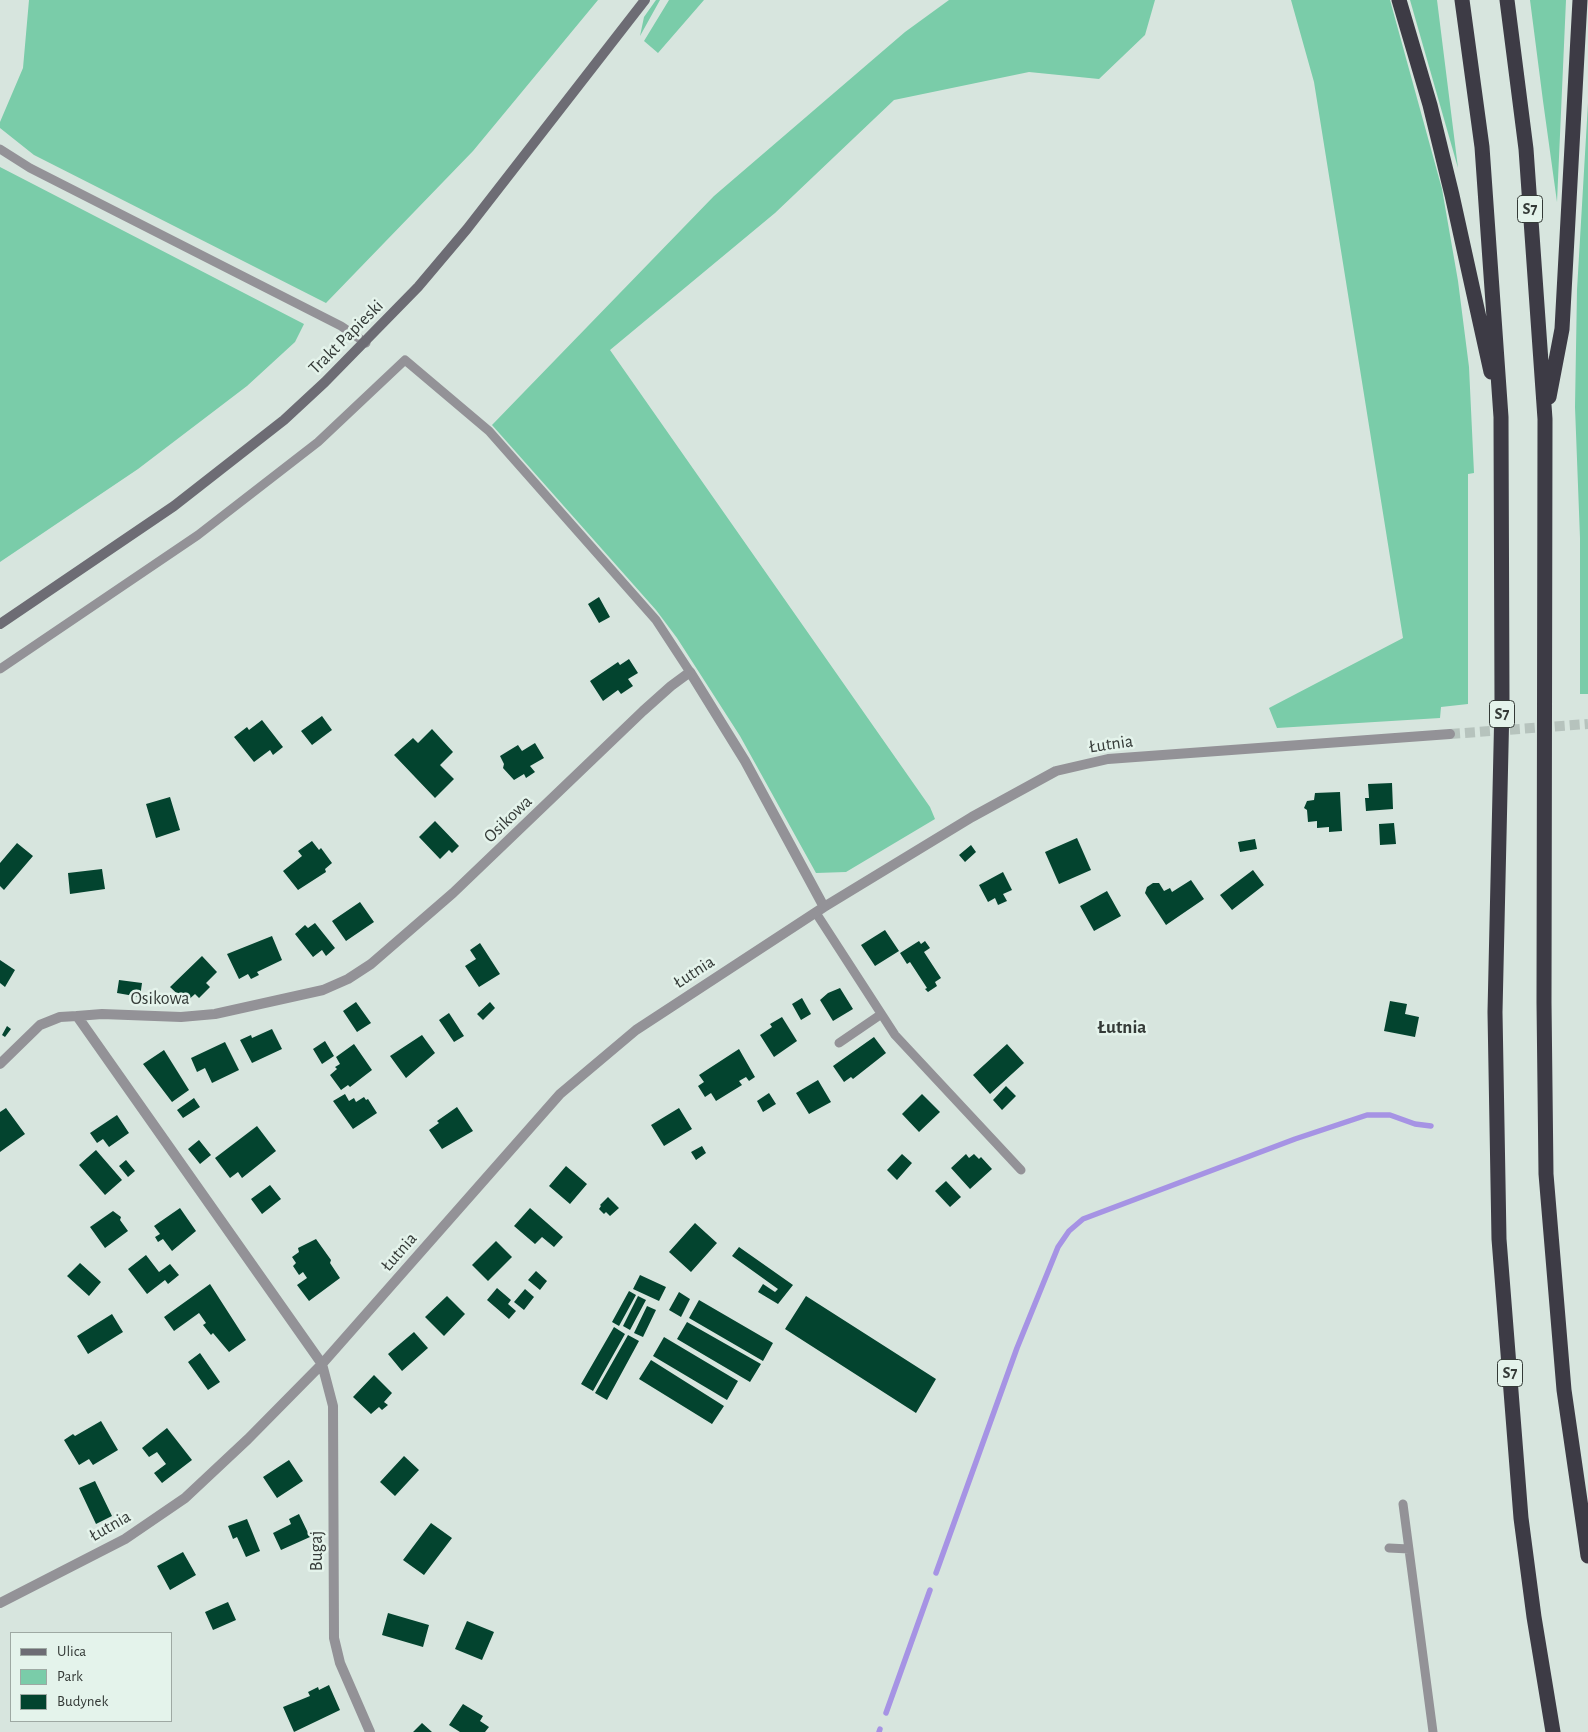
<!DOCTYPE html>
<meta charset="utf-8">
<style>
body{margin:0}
#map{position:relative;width:1588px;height:1732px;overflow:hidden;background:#d7e5de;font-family:"Alegreya Sans",sans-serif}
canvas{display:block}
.legend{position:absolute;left:10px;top:1632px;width:162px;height:90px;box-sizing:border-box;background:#e4f3eb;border:1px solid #9ea9a3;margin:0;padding:6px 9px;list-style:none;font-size:15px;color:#343a37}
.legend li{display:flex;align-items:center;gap:10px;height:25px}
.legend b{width:25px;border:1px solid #9ea9a3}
</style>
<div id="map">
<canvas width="1588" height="1732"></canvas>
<ul class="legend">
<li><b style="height:6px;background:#6d6c74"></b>Ulica</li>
<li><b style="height:14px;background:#7acca9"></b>Park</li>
<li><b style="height:14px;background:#03442f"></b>Budynek</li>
</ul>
</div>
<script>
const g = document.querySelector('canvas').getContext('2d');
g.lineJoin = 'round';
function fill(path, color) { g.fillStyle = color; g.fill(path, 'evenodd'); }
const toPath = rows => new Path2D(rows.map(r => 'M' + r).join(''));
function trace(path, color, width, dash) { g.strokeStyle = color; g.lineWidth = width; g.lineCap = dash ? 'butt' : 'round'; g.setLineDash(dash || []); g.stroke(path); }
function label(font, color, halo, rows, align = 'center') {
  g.font = font + ' "Alegreya Sans",sans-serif'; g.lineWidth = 5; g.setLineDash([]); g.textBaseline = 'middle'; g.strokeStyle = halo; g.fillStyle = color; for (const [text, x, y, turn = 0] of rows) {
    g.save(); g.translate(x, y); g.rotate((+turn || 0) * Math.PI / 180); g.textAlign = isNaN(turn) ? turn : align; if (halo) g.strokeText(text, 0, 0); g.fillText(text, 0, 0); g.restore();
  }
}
fill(toPath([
 [29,0,598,0,473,151,326,303,34,155,0,128,0,122,23,68],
 [656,0,660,0,640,36,644,17],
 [669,0,704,0,658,53,644,41],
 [949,0,1155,0,1145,35,1099,79,1029,72,894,100,775,213,610,350,930,807,935,819,846,872,816,873,740,736,677,638,656,610,492,425,714,196,905,32],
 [1291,0,1390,0,1442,189,1458,281,1469,367,1474,473,1468,474,1468,704,1441,707,1440,718,1277,728,1269,708,1403,638,1314,82],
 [1410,0,1437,0,1458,168],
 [1530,0,1566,0,1557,202,1543,101],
 [1588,103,1588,694,1580,694,1580,538,1575,407,1577,290],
 [0,167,304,324,295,342,247,386,138,469,0,562]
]), '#7acca9');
trace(toPath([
 [936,1573,1017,1348,1058,1247,1069,1231,1083,1219,1295,1139,1367,1115,1390,1115,1415,1124,1431,1126],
 [886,1713,930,1590],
 [879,1732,880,1729]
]), '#a693e4', 5.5);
fill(toPath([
 [599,597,610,617,599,623,588,604],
 [629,659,638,673,628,679,633,686,621,694,618,690,603,701,590,681,618,662,620,665],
 [322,716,332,730,312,745,301,731],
 [262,720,283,747,273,755,270,750,254,762,234,737,247,727,249,730],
 [432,729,453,752,440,765,454,779,435,798,394,755,413,738,418,743],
 [535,743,544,758,530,766,535,772,526,778,524,774,514,780,503,768,504,764,500,756,518,745,522,751],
 [1392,783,1393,809,1366,811,1365,798,1369,798,1368,784],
 [1340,792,1342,831,1329,832,1329,827,1317,828,1317,821,1308,822,1307,810,1304,808,1307,801,1314,800,1315,793],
 [170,797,180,830,156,838,146,804],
 [435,821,459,846,452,853,449,850,440,859,419,837],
 [1394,823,1396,844,1380,845,1379,824],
 [1077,838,1091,870,1059,884,1045,852],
 [1255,839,1257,849,1240,852,1238,842],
 [312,841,319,850,321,848,332,863,325,869,326,872,298,890,283,871,302,856,298,851],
 [17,843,33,856,4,890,0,886,0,863],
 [971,845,976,852,965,862,959,855],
 [102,869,105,889,70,894,68,873],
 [1253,870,1264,885,1232,910,1220,895],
 [1003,872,1012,890,1003,894,1007,901,998,905,995,898,988,902,979,885],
 [1191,880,1204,899,1166,925,1145,893,1147,887,1153,883,1159,883,1164,891,1170,888,1172,892],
 [1107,891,1121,916,1094,931,1080,906],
 [360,902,374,922,346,941,332,921],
 [315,923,335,948,326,956,322,950,313,957,295,934,305,925,308,928],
 [885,930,899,951,875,966,861,945],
 [272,936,282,960,257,972,259,975,251,979,248,974,239,979,227,954],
 [919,941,921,944,925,941,930,948,924,952,941,978,935,982,937,986,928,992,925,989,927,988,910,962,907,964,900,953],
 [480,943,500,974,479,987,465,966,476,959,470,950],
 [202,956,217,972,206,983,210,987,199,998,195,994,186,1002,170,987],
 [0,960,15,970,5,987,0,983],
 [119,980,142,983,140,997,117,993],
 [840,988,853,1009,833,1021,820,1000,828,993],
 [802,998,811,1014,801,1020,792,1004],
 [1390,1001,1407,1004,1405,1014,1419,1017,1415,1037,1384,1031],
 [356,1002,371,1023,357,1032,343,1011],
 [490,1002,495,1008,483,1020,477,1014],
 [449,1013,464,1036,454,1042,439,1020],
 [782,1017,797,1041,774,1057,760,1035,772,1027,770,1024],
 [7,1026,11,1029,5,1037,2,1035],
 [272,1029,282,1049,252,1063,240,1040,251,1035,252,1038],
 [422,1035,435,1053,406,1078,390,1056],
 [874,1037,886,1053,853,1079,851,1077,844,1082,833,1066],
 [325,1041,334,1056,322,1064,313,1049],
 [225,1042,239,1070,212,1083,205,1068,197,1072,191,1058],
 [354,1044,372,1070,350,1087,348,1085,341,1090,330,1075,337,1069,335,1067,340,1064,336,1057],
 [1007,1044,1024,1063,990,1094,973,1075],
 [739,1049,755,1077,749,1081,746,1077,739,1081,742,1085,716,1101,711,1093,705,1097,698,1086,704,1082,699,1075],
 [164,1050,189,1090,172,1102,143,1064],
 [818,1080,831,1102,809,1114,796,1093],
 [1006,1086,1016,1096,1002,1110,993,1100],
 [769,1093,776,1104,763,1112,757,1101],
 [345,1094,349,1101,354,1098,356,1102,364,1097,366,1100,368,1099,377,1113,353,1129,333,1101],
 [922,1094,940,1112,919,1132,902,1114],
 [194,1098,200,1107,183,1118,177,1110],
 [457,1107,473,1131,442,1149,429,1130,439,1123,437,1121],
 [6,1108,25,1134,0,1152,0,1112],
 [679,1108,692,1129,664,1146,651,1125],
 [117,1115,129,1133,109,1147,103,1139,97,1143,90,1133],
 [257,1126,276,1151,242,1178,238,1172,230,1178,215,1158],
 [199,1140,211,1155,200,1164,188,1149],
 [702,1146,706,1153,696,1160,691,1152],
 [96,1150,122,1180,105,1195,79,1165],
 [902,1154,912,1163,897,1180,887,1170],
 [966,1154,969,1158,974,1154,979,1159,981,1157,992,1169,970,1189,951,1168],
 [126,1160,135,1171,128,1177,119,1166],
 [566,1166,587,1184,570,1204,549,1186],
 [946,1181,961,1197,950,1207,935,1191],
 [270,1185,281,1199,262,1214,251,1199],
 [608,1197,619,1208,610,1216,606,1212,604,1214,599,1209,601,1206,600,1205],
 [180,1208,196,1231,172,1251,163,1239,158,1242,155,1237,160,1234,154,1226],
 [530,1208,563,1237,554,1247,542,1237,535,1244,514,1226],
 [113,1211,121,1217,120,1220,128,1231,105,1248,90,1227],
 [695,1223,717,1243,691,1272,669,1252],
 [316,1239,331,1260,330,1263,340,1278,309,1301,297,1285,307,1278,303,1272,299,1275,293,1266,296,1263,292,1257,299,1252,298,1248],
 [496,1241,512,1257,488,1281,472,1265],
 [739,1247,793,1285,778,1304,758,1292,763,1284,775,1292,778,1289,732,1256],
 [146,1255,159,1272,170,1264,179,1275,168,1284,165,1280,147,1294,128,1269],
 [80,1263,101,1282,89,1296,67,1276],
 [536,1271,547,1281,540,1290,528,1280],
 [640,1275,666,1287,659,1301,633,1289],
 [210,1284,246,1340,229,1352,213,1333,211,1335,203,1325,206,1323,199,1313,174,1331,164,1317],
 [497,1288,511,1300,508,1304,516,1311,509,1319,487,1300],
 [525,1289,534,1297,524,1310,514,1302],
 [629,1291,636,1295,619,1326,612,1322],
 [679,1292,690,1299,681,1317,669,1310],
 [447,1296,465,1314,444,1336,425,1317],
 [638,1296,646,1300,630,1330,623,1326],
 [806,1296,936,1379,916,1413,785,1329],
 [699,1300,773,1343,763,1361,689,1318],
 [647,1306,656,1310,643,1337,634,1333],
 [112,1314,123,1332,88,1354,77,1336],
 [687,1322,761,1364,750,1382,677,1339],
 [614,1327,625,1334,593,1391,581,1384],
 [414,1332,428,1348,402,1371,388,1354],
 [628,1335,639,1341,607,1400,595,1393],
 [664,1337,738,1381,727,1400,653,1356],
 [200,1353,220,1382,208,1390,188,1362],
 [651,1360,724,1406,712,1424,639,1379],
 [374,1375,392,1393,384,1402,388,1405,382,1410,379,1407,371,1414,353,1397],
 [101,1421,118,1450,93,1465,89,1459,79,1465,64,1440,73,1434,75,1436],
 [167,1428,192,1460,162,1483,154,1473,166,1464,157,1452,149,1457,142,1448],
 [404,1456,419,1470,395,1496,380,1482],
 [289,1460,303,1481,277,1498,263,1477],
 [95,1481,112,1516,96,1524,79,1488],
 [299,1514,310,1537,281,1550,273,1533,291,1524,289,1519],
 [247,1519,260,1551,246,1557,237,1537,233,1539,228,1526],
 [431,1523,452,1538,424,1575,403,1560],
 [183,1552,196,1575,170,1590,157,1566],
 [228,1602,236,1620,213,1630,205,1612],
 [388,1613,429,1625,423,1647,382,1635],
 [467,1621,494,1632,482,1660,455,1649],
 [329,1685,340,1710,294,1732,283,1707,310,1696,308,1692,318,1687,319,1690],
 [463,1704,483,1716,480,1721,489,1727,485,1732,460,1732,449,1725],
 [422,1723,432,1732,413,1732]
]), '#03442f');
trace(toPath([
 [1450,734,1588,724]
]), '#b6c3bd', 10, [10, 5]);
trace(toPath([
 [0,149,30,168,341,326,366,343],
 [0,669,198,535,318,442,405,360,489,431,656,620,690,672],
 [816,913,895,1035,1021,1170],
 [839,1043,880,1015],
 [1403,1504,1433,1732],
 [1389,1548,1409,1549]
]), '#939297', 9);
trace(toPath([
 [0,1064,40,1025,60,1017,77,1016],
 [0,1603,125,1539,185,1498,248,1439,322,1364,560,1094,636,1030,824,907,972,817,1056,771,1108,759,1450,734],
 [370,1732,340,1663,334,1638,333,1406,322,1364,77,1016,102,1014,181,1017,215,1014,323,990,348,979,371,964,453,893,643,711,671,686,690,672,745,761,824,907]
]), '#939297', 10);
trace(toPath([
 [0,624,174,506,284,420,325,382,418,287,467,229,645,0]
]), '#6d6c74', 10);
trace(toPath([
 [1399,0,1430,105,1452,195,1491,372],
 [1462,0,1482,147,1501,417,1502,704,1495,1012,1499,1239,1521,1518,1534,1617,1553,1732],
 [1507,0,1526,149,1545,419,1544,1002,1546,1174,1564,1390,1588,1556],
 [1549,397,1562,329,1580,0]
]), '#3d3b45', 15);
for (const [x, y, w] of [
 [1530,209,25],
 [1502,714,25],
 [1510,1373,25]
]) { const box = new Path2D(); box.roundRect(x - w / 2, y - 13.5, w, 27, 4); g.fillStyle = '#e4f3eb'; g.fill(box); trace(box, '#343a37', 1); }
label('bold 16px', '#343a37', null, [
 ["S7",1530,209],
 ["S7",1502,714],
 ["S7",1510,1373]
]);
label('18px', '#343a37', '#e4f3eb', [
 ["Trakt Papieski",346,337,-45],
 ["Łutnia",1111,744,-8],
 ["Osikowa",508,819,-44],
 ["Łutnia",694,972,-33],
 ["Osikowa",160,999],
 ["Łutnia",399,1252,-49],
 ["Łutnia",110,1526,-30],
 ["Bugaj",317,1551,-90]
]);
label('bold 19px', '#343a37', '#e4f3eb', [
 ["Łutnia",1122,1027]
]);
</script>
